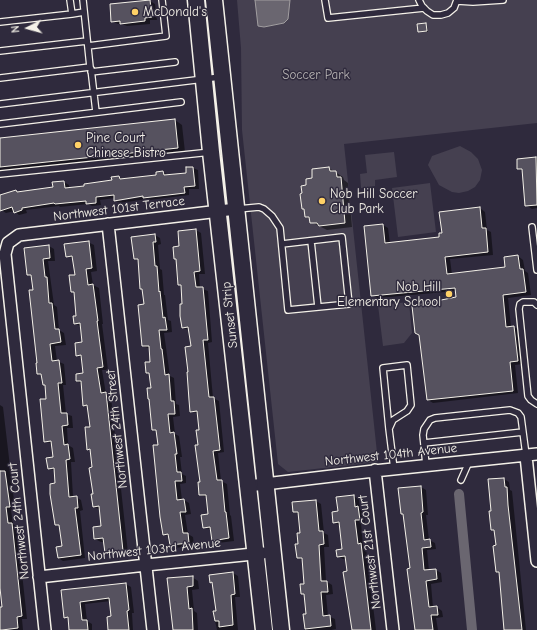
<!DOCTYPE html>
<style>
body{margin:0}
#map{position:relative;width:537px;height:630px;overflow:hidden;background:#2f2a3d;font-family:"Comic Neue",sans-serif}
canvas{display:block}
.north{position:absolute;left:8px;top:8px;width:40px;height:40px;-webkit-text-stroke:3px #2f2a3d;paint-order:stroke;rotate:264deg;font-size:11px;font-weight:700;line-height:16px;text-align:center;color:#f4f1e8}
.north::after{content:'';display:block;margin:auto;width:14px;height:18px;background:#f4f1e8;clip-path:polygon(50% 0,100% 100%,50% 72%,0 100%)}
</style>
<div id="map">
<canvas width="537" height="630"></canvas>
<div class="north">N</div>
</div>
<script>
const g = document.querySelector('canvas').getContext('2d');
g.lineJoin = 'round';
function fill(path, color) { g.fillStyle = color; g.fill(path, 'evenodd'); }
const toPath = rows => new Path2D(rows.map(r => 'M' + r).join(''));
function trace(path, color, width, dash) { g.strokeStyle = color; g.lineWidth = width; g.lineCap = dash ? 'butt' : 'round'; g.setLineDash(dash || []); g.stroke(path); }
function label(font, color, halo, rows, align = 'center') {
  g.font = font + ' "Comic Neue",sans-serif'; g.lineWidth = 3; g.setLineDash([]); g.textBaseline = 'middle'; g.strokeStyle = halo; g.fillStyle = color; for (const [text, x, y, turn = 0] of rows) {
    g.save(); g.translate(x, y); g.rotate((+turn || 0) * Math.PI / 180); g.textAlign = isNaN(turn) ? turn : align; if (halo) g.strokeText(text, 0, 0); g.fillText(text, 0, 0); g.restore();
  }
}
fill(toPath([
 [237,0,537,0,537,123,344,144,378,462,288,472,278,464,242,130,241,48],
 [460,146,471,152,478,159,482,170,480,180,475,187,468,191,459,193,452,192,439,185,428,165,432,156],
 [394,152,397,177,375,180,375,186,361,188,360,174,367,173,365,155],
 [430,183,436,232,398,237,392,188],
 [409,302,412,333,404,343,383,346,378,305]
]), '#454050');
const water = toPath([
 [255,0,290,0,288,19,284,23,264,27,258,26,255,0]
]);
fill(water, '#6a6670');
trace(water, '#a19ea0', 1);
fill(toPath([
 [150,1,155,4,157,20,150,20,150,24,127,26,122,24,118,24,112,21],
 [426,24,427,25,428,32,419,32],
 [175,120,182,125,185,152,0,172,0,139],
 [536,158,537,159,537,208,532,209,526,205,523,171,518,169],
 [193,168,198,170,199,189,189,189,189,195,149,200,147,199,120,203,115,200,115,198,100,200,101,205,92,206,88,204,60,207,59,206,26,210,27,213,19,215,14,211,6,213,1,210,0,208,0,196,16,191,19,192,54,187,64,182,69,185,69,189,113,181,119,177,124,180,157,176,163,172,169,175,187,174],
 [147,194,148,196,119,201,119,199],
 [329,168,343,177,344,180,348,183,352,227,327,230,311,222,310,219,306,217,307,186,313,179],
 [480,208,485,212,487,230,491,232,493,255,450,259,452,275,506,268,518,256,523,260,525,271,528,273,531,295,508,298,511,327,514,327,519,330,523,364,515,365,518,393,433,403,428,400,457,298,456,291,378,298,372,295,383,225,388,228,390,244,440,238,443,234],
 [196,230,201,233,205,274,199,274,200,288,208,291,212,342,208,343,213,398,219,401,224,452,218,453,221,481,227,484,230,515,231,516,234,541,218,543,212,540,211,530,204,527,209,515,207,497,200,495,201,483,199,446,201,430,199,414,191,411,192,347,190,330,182,328,182,286,179,284,177,260,175,259,180,247],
 [155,235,160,238,161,244,158,245,160,269,162,270,164,295,165,295,168,320,171,321,172,332,164,333,170,376,174,378,176,404,179,405,180,416,173,417,175,434,179,436,182,457,180,457,182,474,186,476,186,483,180,484,182,500,184,500,189,503,191,514,185,515,188,534,193,537,194,545,176,548,171,544,169,537,164,534,159,446,157,432,153,430,153,388,151,375,147,372,151,363,150,349,143,346,145,305,139,261,135,259],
 [88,242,94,245,97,271,91,272,93,285,99,288,103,324,102,324,108,370,102,370,106,394,111,397,128,553,111,555,106,552,105,542,101,542,95,539,102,526,101,510,94,507,93,468,91,450,88,449,91,428,88,407,84,405,82,384,77,381,84,374,82,358,77,355,83,343,81,327,75,323,78,317,75,293,72,291,76,276,74,259,67,256],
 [49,246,54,249,55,261,48,261,54,305,57,307,59,330,64,333,66,345,55,346,57,361,64,364,66,385,63,385,66,414,72,416,73,428,67,428,68,445,73,448,75,462,71,462,73,497,76,497,81,500,83,510,80,511,85,558,63,561,58,558,63,547,61,527,56,525,55,471,49,468,54,458,52,444,45,441,47,400,46,385,44,384,43,376,38,374,32,277,28,275],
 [0,405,3,407,15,509,11,510,13,524,17,527,27,619,22,619,23,630,1,630,0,624,0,608,3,608,1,591,0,592],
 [504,479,509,482,510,490,512,491,526,630,505,630,500,574,496,572,497,546,496,532,492,530,492,512],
 [421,487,426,490,428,515,426,515,429,540,435,543,436,549,427,550,429,571,436,570,441,573,442,582,431,584,433,608,437,607,442,611,443,617,436,618,438,630,415,630,411,569,404,515,402,514],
 [353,496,359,499,360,509,363,511,365,522,361,523,363,545,366,548,376,630,354,630,347,559,343,559,338,556,343,550,340,526,334,522,339,512],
 [316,501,321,504,324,533,328,535,329,547,324,547,326,581,332,585,333,594,326,595,328,616,335,619,336,629,331,630,306,630,305,615,307,615,305,595,302,594,305,585,303,561,298,557,301,534,299,515,294,511],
 [233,573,238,576,240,597,235,597,238,630,217,630,215,621,217,612,214,584,211,582],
 [192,577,198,581,199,589,192,590,194,611,197,613,198,630,174,630,169,579],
 [126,584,131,587,134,613,132,613,133,630,109,630,112,617,111,601,85,604,87,621,92,624,92,630,70,630,69,619,65,617,62,591]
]), '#0007');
trace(toPath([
 [459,494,472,630]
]), '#6a6670', 10);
const building = toPath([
 [150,0,152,17,145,18,145,21,120,24,120,21,111,22,110,4,150,0],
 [426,23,427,31,418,32,417,24,426,23],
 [175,119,178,148,0,167,0,138,175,119],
 [536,157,537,205,525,206,522,169,517,169,517,159,536,157],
 [186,167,193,167,195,186,184,187,185,193,143,198,143,196,114,201,114,195,96,197,96,203,86,204,86,201,55,204,54,203,22,208,22,210,14,213,12,207,0,211,0,195,16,190,17,192,53,187,52,182,64,181,65,188,84,186,84,184,112,180,111,177,119,176,120,179,156,175,156,172,163,171,164,175,186,173,186,167],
 [329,167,330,171,336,171,337,177,341,177,345,223,319,226,317,223,310,223,309,217,305,217,304,209,302,209,300,194,302,193,301,186,306,185,306,179,312,178,312,169,329,167],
 [480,207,482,228,486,228,488,252,445,257,447,274,505,267,504,257,518,255,520,269,523,269,526,292,503,295,506,327,514,326,518,361,510,362,513,391,427,400,419,335,415,333,412,306,456,297,455,288,371,296,364,226,383,224,385,243,439,237,439,233,442,233,439,212,480,207],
 [196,229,200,271,194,272,196,287,203,287,208,340,203,340,209,397,214,397,220,450,213,451,217,480,222,480,225,512,226,512,229,538,212,541,210,527,203,528,201,515,208,514,206,495,199,495,198,482,200,482,195,445,198,445,196,430,199,430,197,411,190,412,189,400,187,372,188,372,185,347,191,346,188,327,182,328,180,316,180,304,182,304,181,285,178,285,176,259,174,259,173,247,179,246,178,231,196,229],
 [155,234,156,242,153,242,155,266,157,266,159,292,160,291,163,318,165,317,167,330,159,330,161,349,162,349,165,375,169,374,171,401,174,401,175,414,168,414,170,433,174,432,177,454,175,454,177,472,181,472,182,481,175,481,177,500,184,499,186,512,180,512,183,533,188,533,189,543,170,545,168,534,163,535,160,517,153,445,158,445,156,430,152,430,149,399,148,399,147,388,151,388,149,373,146,373,145,362,150,362,149,346,142,346,138,305,144,304,142,289,140,289,138,259,134,259,131,237,155,234],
 [89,241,92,268,86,269,88,285,93,284,98,321,97,321,103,367,97,368,101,393,106,392,123,551,105,553,103,538,94,539,93,527,101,526,99,506,93,507,91,494,93,494,89,468,92,467,90,449,87,450,85,427,90,427,87,405,83,406,81,381,76,381,76,374,83,373,81,355,76,356,75,343,82,342,80,323,74,324,73,316,76,316,74,292,71,292,69,275,75,275,72,256,66,257,64,244,89,241],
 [49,245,50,258,43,259,45,277,47,277,49,303,52,303,55,329,59,329,61,342,50,344,52,361,59,360,62,383,58,383,61,413,67,413,68,425,62,426,64,445,68,444,70,459,66,460,69,497,77,496,78,508,75,508,81,555,58,558,56,547,62,546,59,525,55,525,50,494,50,484,55,483,54,468,48,469,46,458,53,457,51,441,44,442,40,399,46,399,45,385,43,385,41,374,37,374,36,363,37,363,29,290,33,290,31,275,27,275,24,248,49,245],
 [0,471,5,471,10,507,6,507,8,523,12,523,22,616,17,617,18,628,2,630,0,630,0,607,2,607,0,588,0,471],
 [504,478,505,487,507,487,508,505,522,630,504,630,499,572,496,572,493,546,496,545,494,530,491,530,489,511,491,511,488,479,504,478],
 [421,486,423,512,421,513,424,540,430,539,431,547,422,548,424,570,436,569,437,579,426,581,429,607,437,606,438,615,431,615,433,630,415,630,407,569,410,568,403,514,401,514,398,488,421,486],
 [354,495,355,507,358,506,360,520,355,520,358,544,361,543,371,630,352,630,343,572,347,571,345,556,337,557,336,550,342,549,339,522,333,523,332,512,338,511,336,497,354,495],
 [316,500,319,531,323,531,324,544,319,545,321,581,327,581,328,592,321,592,323,616,330,615,331,626,305,629,303,614,306,614,304,594,301,594,300,584,304,584,302,558,297,558,295,544,298,544,297,533,300,533,298,512,293,512,292,502,316,500],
 [233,572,235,594,231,595,233,625,219,627,219,621,215,621,213,611,216,611,212,582,210,583,209,575,233,572],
 [193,576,193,586,187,587,189,609,192,608,193,630,173,630,167,578,193,576],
 [126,583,129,610,127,611,129,630,108,630,107,617,111,616,109,598,80,602,82,620,87,620,88,630,69,630,68,617,64,618,61,590,126,583]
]);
fill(building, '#56525f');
trace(building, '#f4f1e8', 1);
const lane = toPath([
 [325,0,328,18,424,8],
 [419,0,422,6,427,11,433,15,441,15,448,13,454,8,457,0],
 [457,1,473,2,503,0],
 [72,14,84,12],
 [0,22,72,14,70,0],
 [88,46,166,36,162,0],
 [0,51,87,41],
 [91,69,96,112],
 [91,72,175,62],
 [0,78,90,67,83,0],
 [0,104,220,77],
 [0,124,181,102],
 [0,174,211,152],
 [238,209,259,207,264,209,272,216,280,228,288,310,349,304,342,237,282,244],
 [532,227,537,270],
 [311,241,318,307],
 [537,305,534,302,523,302,520,304,519,309,528,396,531,400,537,404],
 [389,429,383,368,407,365,411,405,407,411,393,420,389,429,394,469],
 [424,443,523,432],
 [426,465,423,435,424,429,430,420,435,418,510,410,518,413,521,417,526,455],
 [461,480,469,462]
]);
const street = toPath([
 [108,224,153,630],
 [526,456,537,561],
 [375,470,393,630],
 [248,486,374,471,537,454],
 [39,577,146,565,263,553],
 [45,630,5,254,8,243,19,235,236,209]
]);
const secondary = toPath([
 [196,0,211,152,264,630],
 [214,0,281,630]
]);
trace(lane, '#f4f1e8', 8);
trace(street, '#f4f1e8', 14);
trace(secondary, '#f4f1e8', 19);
trace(lane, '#2f2a3d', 5.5);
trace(street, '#2f2a3d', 11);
trace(secondary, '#2f2a3d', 16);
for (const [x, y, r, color] of [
 [135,12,4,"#ffd166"],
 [78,145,4,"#ffd166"],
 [322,201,4,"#ffd166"],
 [449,294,4,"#ffd166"]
]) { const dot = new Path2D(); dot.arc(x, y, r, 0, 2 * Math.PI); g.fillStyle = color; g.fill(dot); trace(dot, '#2f2a3d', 1.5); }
label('13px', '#f4f1e8', '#2f2a3d', [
 ["McDonald's",143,12],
 ["Pine Court",86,138],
 ["Chinese Bistro",86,153],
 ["Nob Hill Soccer",330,194],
 ["Club Park",330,209],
 ["Nob Hill",441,287,"right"],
 ["Elementary School",441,302,"right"]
], 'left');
label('13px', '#b7b3b3', '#2f2a3d', [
 ["Soccer Park",316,75]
]);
label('13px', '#f4f1e8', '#2f2a3d', [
 ["Northwest 101st Terrace",119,209,-7],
 ["Sunset Strip",230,315,-96],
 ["Northwest 24th Street",117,429,-96],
 ["Northwest 104th Avenue",391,455,-6],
 ["Northwest 24th Court",19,521,-96],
 ["Northwest 103rd Avenue",154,550,-6],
 ["Northwest 21st Court",370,552,-97]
]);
</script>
